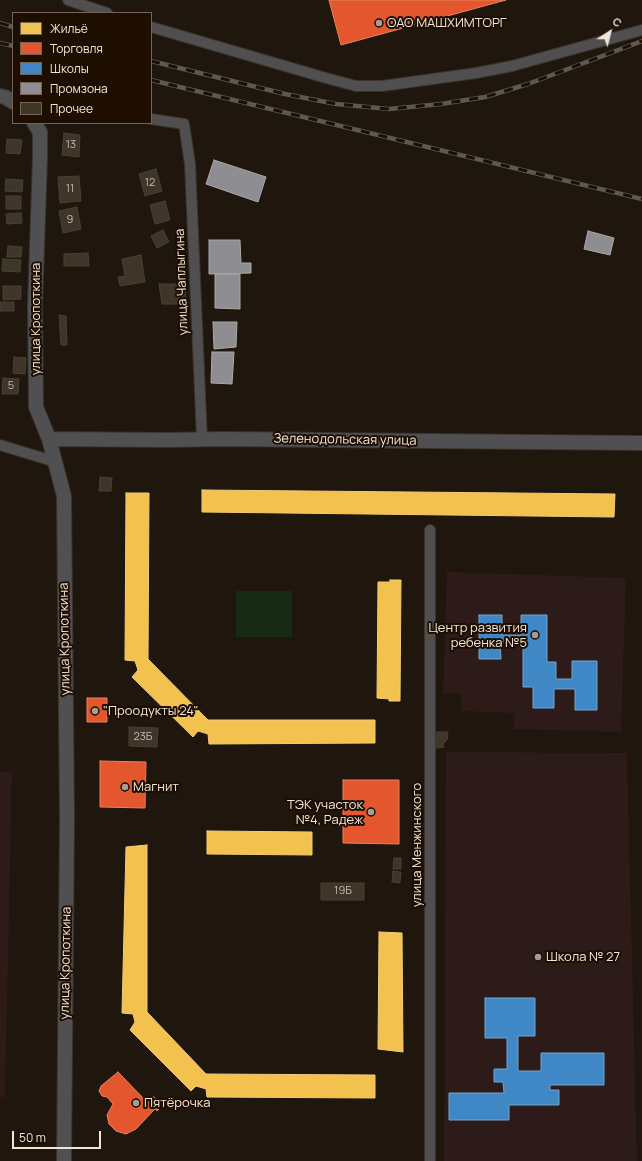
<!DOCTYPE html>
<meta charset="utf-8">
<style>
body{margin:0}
#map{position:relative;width:642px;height:1161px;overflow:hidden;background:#1f160d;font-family:Manrope,sans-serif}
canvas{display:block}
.legend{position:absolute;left:12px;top:12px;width:140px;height:112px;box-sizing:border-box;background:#1d0e00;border:1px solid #726458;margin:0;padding:5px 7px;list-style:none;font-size:12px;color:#f1e6db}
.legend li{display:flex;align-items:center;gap:8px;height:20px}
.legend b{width:20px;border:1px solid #726458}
.north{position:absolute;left:590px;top:12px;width:40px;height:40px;-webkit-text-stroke:3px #1d0e00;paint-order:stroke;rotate:36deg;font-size:11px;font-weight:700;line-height:16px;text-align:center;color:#f1e6db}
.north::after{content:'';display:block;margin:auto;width:14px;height:18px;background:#f1e6db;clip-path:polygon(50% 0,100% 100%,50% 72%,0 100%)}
.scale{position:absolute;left:12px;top:1131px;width:89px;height:18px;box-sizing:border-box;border:2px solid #f1e6db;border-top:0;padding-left:5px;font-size:12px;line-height:14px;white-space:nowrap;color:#f1e6db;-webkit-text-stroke:3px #1d0e00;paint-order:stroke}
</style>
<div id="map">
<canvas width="642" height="1161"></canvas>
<ul class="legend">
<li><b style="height:11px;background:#f2c14e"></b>Жильё</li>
<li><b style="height:11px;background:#e4572e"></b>Торговля</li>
<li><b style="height:11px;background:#3f88c5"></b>Школы</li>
<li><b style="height:11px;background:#8d8d92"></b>Промзона</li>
<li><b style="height:11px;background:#3f362a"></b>Прочее</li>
</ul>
<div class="north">С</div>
<div class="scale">50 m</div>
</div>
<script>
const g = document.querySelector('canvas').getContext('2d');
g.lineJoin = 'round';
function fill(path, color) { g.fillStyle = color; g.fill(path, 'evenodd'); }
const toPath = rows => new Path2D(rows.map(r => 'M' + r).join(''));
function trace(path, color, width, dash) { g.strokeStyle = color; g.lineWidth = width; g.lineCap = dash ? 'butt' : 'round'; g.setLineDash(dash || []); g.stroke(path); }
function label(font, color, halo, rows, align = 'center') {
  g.font = font + ' Manrope,sans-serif'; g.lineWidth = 4; g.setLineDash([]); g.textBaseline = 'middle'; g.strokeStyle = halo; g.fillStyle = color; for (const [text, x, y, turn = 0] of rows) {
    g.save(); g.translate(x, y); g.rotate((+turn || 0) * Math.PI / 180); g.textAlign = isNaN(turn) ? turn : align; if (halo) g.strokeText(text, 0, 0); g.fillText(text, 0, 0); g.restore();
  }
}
fill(toPath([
 [447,572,626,578,621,732,514,729,514,713,461,711,461,694,443,693],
 [446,752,627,753,637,1161,444,1161],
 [0,772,12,772,5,1097,0,1097]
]), '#2d1b19');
fill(toPath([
 [236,591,292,591,292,637,236,637]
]), '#172b14');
const homes = toPath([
 [202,490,615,494,614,517,202,512,202,490],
 [126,493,149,493,148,659,208,720,375,720,375,743,209,744,208,734,198,731,193,737,132,677,138,670,135,661,125,660,126,493],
 [390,580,401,580,400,701,389,701,389,699,377,698,378,582,390,582,390,580],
 [207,831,312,832,312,855,207,854,207,831],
 [147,845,147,1012,206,1074,375,1075,375,1098,207,1097,206,1089,196,1086,191,1091,130,1030,135,1022,133,1014,122,1013,126,847,147,845],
 [379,932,402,933,403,1052,378,1049,379,932]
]);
fill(homes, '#f2c14e');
trace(homes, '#f2cc78', 1);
const shops = toPath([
 [329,0,506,0,341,45,329,0],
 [87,698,107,698,107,722,87,722,87,698],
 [100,761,146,762,145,808,100,807,100,761],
 [343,780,399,780,399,844,343,843,343,780],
 [118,1072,147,1102,153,1096,162,1105,157,1111,155,1109,136,1129,126,1134,116,1131,109,1124,107,1115,113,1104,107,1097,102,1096,99,1091,101,1086,118,1072]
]);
fill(shops, '#e4572e');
trace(shops, '#e88262', 1);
const schools = toPath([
 [479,615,502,615,502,635,521,635,521,615,547,615,547,662,556,662,556,679,572,679,572,661,597,661,597,710,575,710,575,689,554,689,554,708,533,708,533,687,523,687,523,643,500,643,501,659,479,659,479,615],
 [485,998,535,998,535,1036,518,1036,518,1071,541,1071,541,1053,604,1053,604,1085,550,1085,550,1090,559,1090,559,1105,509,1105,509,1120,449,1120,449,1093,504,1093,503,1082,494,1082,494,1069,507,1069,507,1038,485,1038,485,998]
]);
fill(schools, '#3f88c5');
trace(schools, '#74a4cc', 1);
const industry = toPath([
 [214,160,266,177,258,202,206,184,214,160],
 [588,231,614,238,610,255,584,249,588,231],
 [209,240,240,240,241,263,251,263,251,273,209,274,209,240],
 [215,274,240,274,240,309,215,308,215,274],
 [213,322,237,322,236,347,214,349,213,322],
 [212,352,234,352,232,384,211,383,212,352]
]);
fill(industry, '#8d8d92');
trace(industry, '#aba8a8', 1);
const building = toPath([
 [64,133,80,135,79,157,62,155,64,133],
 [7,139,22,140,20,154,6,153,7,139],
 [156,169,162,191,145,196,139,174,156,169],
 [79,176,81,201,60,203,58,177,79,176],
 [6,179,23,180,22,192,5,191,6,179],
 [6,196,21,196,21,209,6,209,6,196],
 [165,201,170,220,155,224,150,205,165,201],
 [77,207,81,229,63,233,59,211,77,207],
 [21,213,22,223,7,224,6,214,21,213],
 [163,230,169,242,157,248,151,236,163,230],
 [8,246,22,247,21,257,7,257,8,246],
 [88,253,89,266,64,266,64,254,88,253],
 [141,255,145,282,120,286,118,277,125,276,122,259,141,255],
 [3,259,21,260,20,272,2,271,3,259],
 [159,284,186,284,185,304,162,304,159,284],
 [3,286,21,286,21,299,3,300,3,286],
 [0,302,14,302,14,311,0,311,0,302],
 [59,315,66,316,67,345,61,345,59,315],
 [14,357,26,358,25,374,13,373,14,357],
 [3,378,19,379,18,394,2,394,3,378],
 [100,477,112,478,111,491,99,491,100,477],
 [129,727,158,728,157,747,129,746,129,727],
 [437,732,448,732,447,740,443,744,444,747,436,748,437,732],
 [394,858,401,858,401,869,393,869,394,858],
 [393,871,401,872,400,883,392,882,393,871],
 [321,883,364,883,364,900,321,900,321,883]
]);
fill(building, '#3f362a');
trace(building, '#484038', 1);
const street = toPath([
 [68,0,107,13],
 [151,27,326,78,356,86,382,86,476,73,512,66,642,30],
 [151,119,184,124,190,164,202,439],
 [0,445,56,462],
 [430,530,430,1161]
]);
const secondary = toPath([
 [0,96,5,97,13,102],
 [34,123,40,132,40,158,35,305,36,407,49,439,64,496,67,819,64,1161],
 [49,439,168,440,223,439,642,443]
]);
trace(street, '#3b332c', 12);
trace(secondary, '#3b332c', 16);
trace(street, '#504e4e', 10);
trace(secondary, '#504f52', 14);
const rail = toPath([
 [0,23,13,27],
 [0,43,13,46],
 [151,61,285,94,336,104,389,109,441,104,485,97,528,84,642,41],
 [151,80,642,199]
]);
trace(rail, '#5c5854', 4.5);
trace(rail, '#1d0e00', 3, [9]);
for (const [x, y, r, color] of [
 [379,23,4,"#a89d93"],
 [535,635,4,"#a89d93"],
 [95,711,4,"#a89d93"],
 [125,787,4,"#a89d93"],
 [371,812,4,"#a89d93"],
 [538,957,4,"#a89d93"],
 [136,1103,4,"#a89d93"]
]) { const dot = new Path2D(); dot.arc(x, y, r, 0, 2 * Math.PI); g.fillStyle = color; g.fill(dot); trace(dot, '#1d0e00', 1.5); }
label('11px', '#c4baaf', null, [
 ["13",71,145],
 ["12",150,183],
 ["11",70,189],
 ["9",70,220],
 ["5",11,386],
 ["23Б",143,737],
 ["19Б",343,891]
]);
label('13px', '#f1e6db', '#1d0e00', [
 ["ОАО МАШХИМТОРГ",387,23],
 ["Центр развития",527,628,"right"],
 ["ребенка №5",527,643,"right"],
 ["\"Проодукты 24\"",103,711],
 ["Магнит",133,787],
 ["ТЭК участок",363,805,"right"],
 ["№4, Радеж",363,820,"right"],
 ["Школа № 27",546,957],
 ["Пятёрочка",144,1103]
], 'left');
label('13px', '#f1e6db', '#1d0e00', [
 ["улица Чаплыгина",182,282,-92],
 ["улица Кропоткина",36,319,-90],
 ["Зеленодольская улица",345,440,1],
 ["улица Кропоткина",65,639,-91],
 ["улица Менжинского",417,845,-90],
 ["улица Кропоткина",66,963,-89]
]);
</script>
